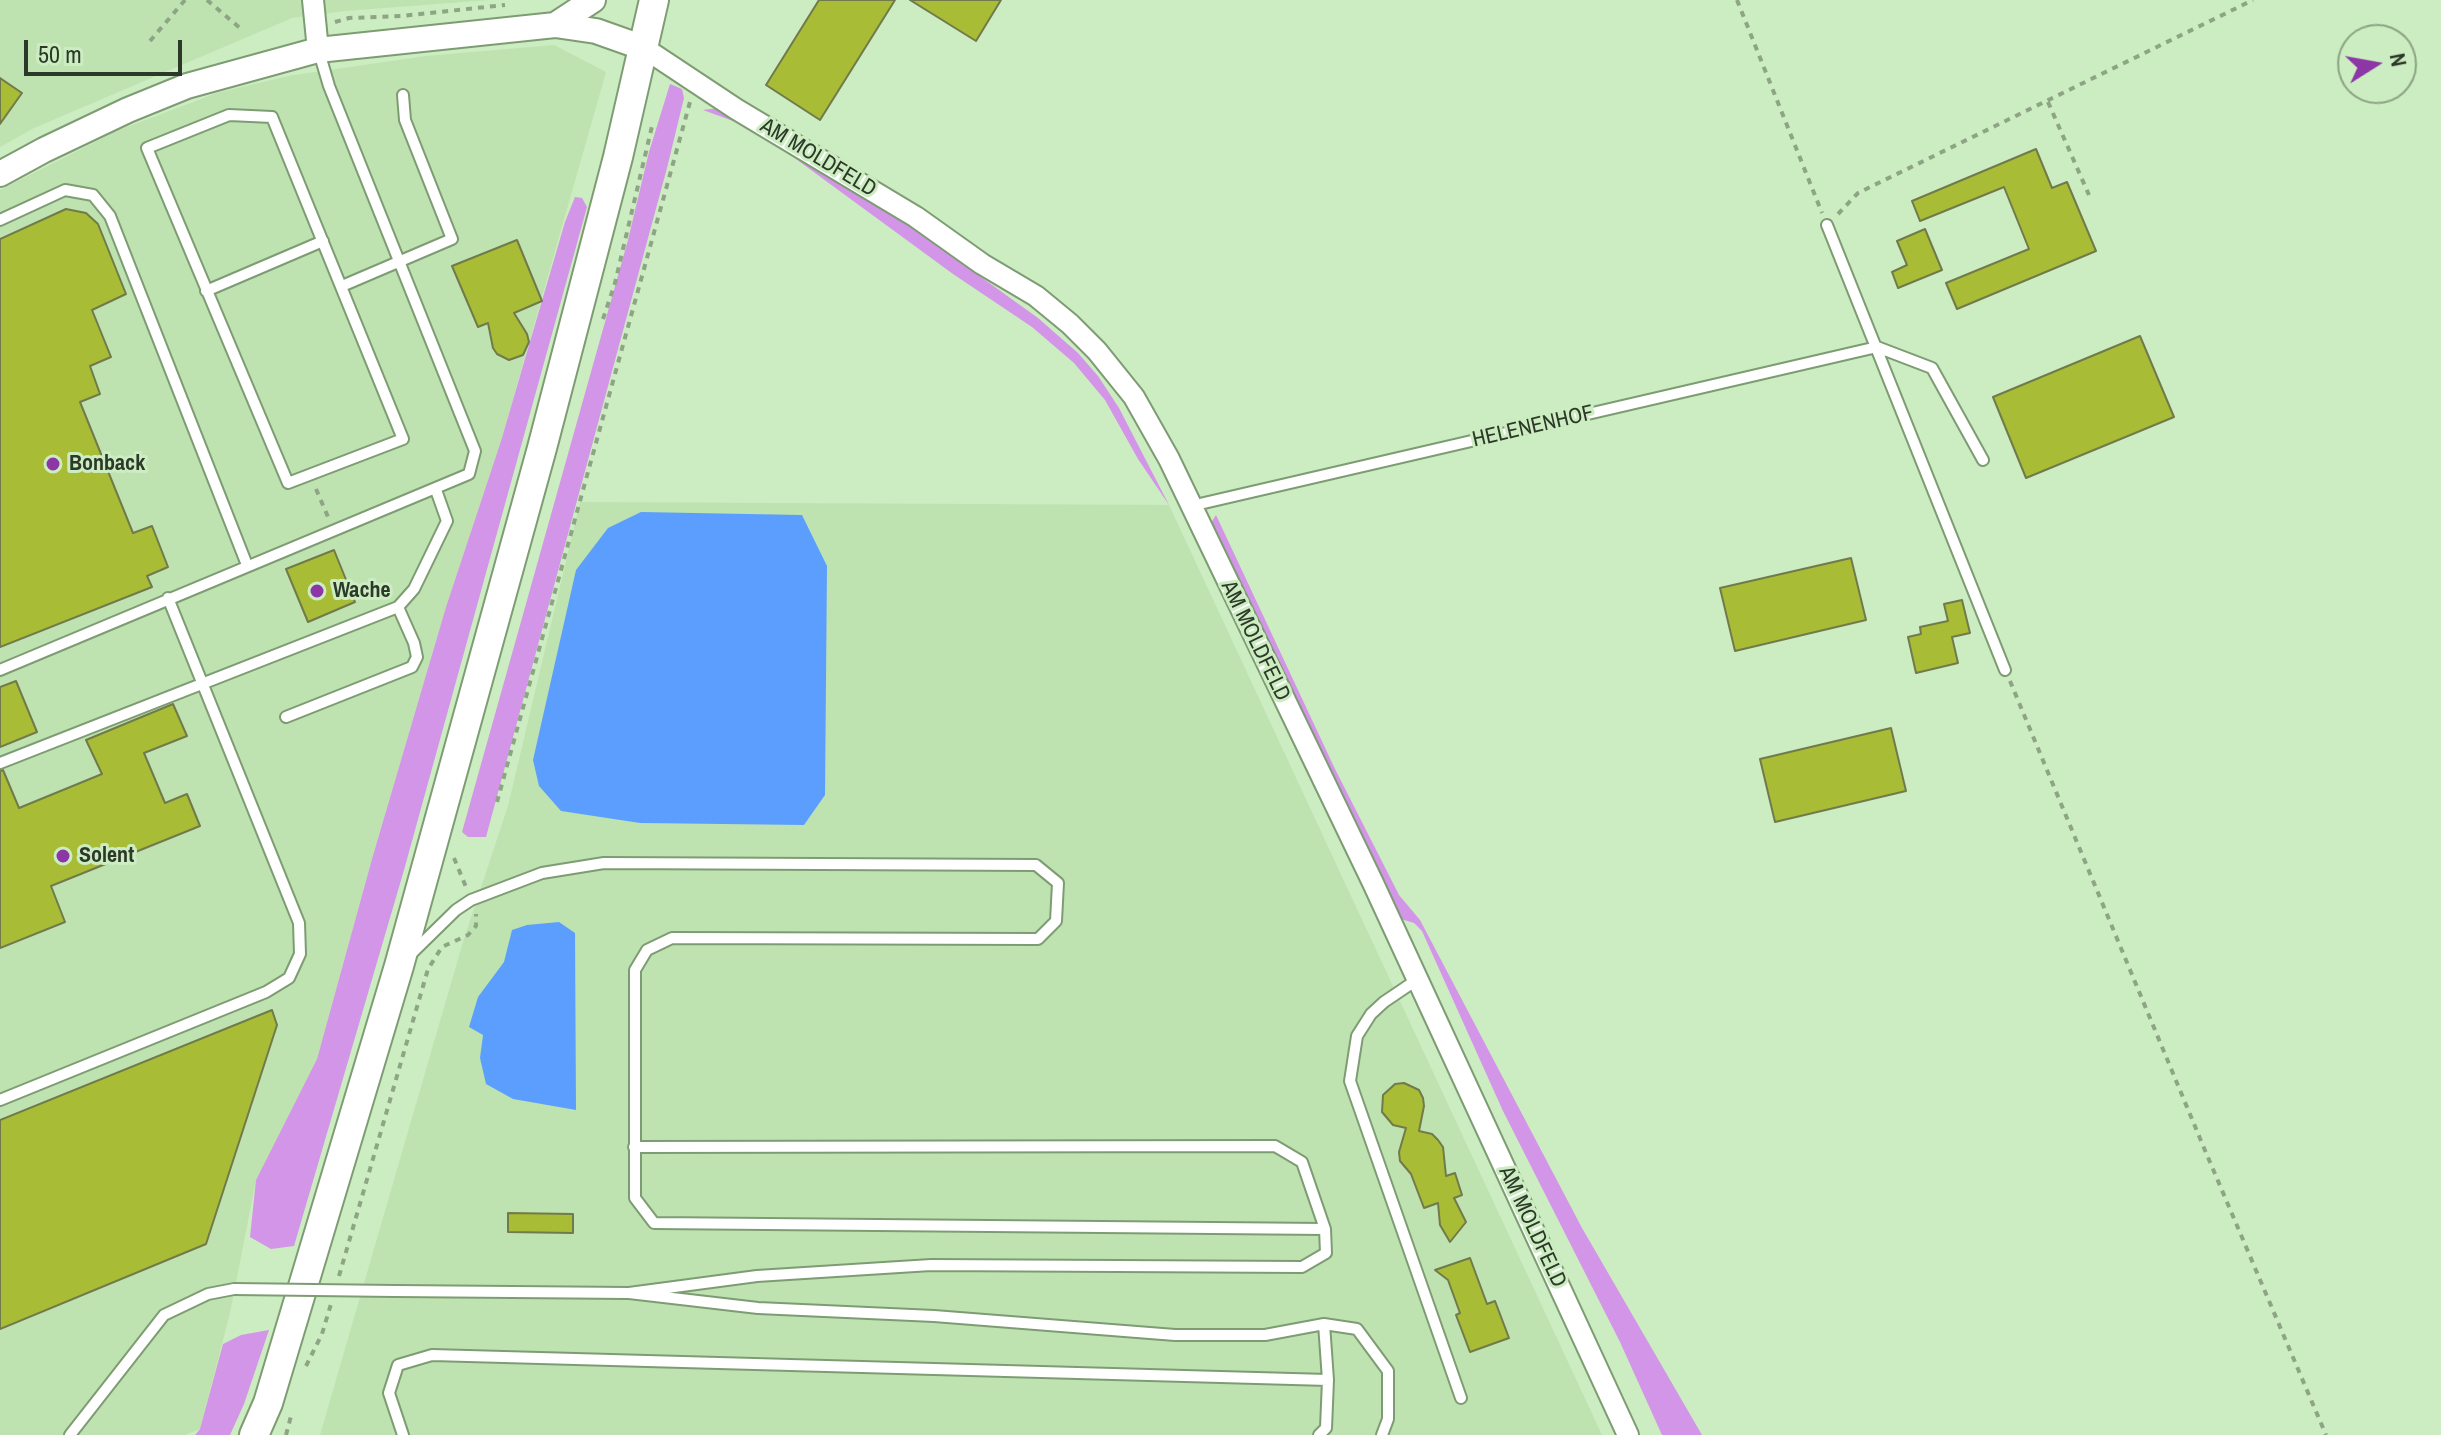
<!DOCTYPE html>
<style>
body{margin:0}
#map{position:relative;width:2441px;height:1435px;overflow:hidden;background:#ccecc1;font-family:"Archivo Narrow",sans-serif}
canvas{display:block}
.north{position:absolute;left:2337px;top:24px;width:80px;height:80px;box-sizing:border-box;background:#ccecc1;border:2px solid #8ca484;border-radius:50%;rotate:79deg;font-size:22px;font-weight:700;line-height:32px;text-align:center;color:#2c3928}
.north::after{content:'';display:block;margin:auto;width:28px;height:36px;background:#8c37a5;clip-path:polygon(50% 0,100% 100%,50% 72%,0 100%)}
.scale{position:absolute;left:24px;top:40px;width:158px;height:36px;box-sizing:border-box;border:4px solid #2c3928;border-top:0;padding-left:10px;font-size:24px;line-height:28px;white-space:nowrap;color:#2c3928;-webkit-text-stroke:6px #ccecc1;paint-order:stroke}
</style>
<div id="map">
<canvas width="2441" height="1435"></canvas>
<div class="north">N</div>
<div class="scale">50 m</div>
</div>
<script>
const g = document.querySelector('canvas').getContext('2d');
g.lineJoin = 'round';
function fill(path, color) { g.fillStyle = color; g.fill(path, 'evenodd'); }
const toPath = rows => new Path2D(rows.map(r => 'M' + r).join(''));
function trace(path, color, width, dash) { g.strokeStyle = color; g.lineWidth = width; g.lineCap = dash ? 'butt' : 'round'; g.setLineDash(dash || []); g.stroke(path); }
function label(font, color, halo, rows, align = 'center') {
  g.font = font + ' "Archivo Narrow",sans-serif'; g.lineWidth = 6; g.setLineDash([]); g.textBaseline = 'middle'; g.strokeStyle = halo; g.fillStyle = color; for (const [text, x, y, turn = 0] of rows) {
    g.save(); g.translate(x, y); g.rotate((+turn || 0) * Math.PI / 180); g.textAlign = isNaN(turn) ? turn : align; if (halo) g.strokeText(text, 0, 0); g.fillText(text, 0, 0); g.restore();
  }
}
fill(toPath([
 [0,0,489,0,345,11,292,18,34,128,0,147],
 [554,45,606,72,501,441,446,607,372,859,317,1059,256,1180,230,1313,200,1429,185,1435,0,1435,0,190,119,130,217,93,288,76,426,56],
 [580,502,1169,505,1602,1435,320,1435,463,942,508,806]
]), '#bee3b1');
fill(toPath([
 [670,84,682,89,684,98,667,168,486,837,468,837,462,832,628,240,649,152],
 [718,108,818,160,1038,318,1078,353,1098,376,1119,408,1169,505,1138,459,1105,400,1074,363,1032,327,953,274,755,129,703,110],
 [575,197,582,198,587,207,404,870,294,1246,271,1249,250,1237,256,1180,317,1059,372,859,446,607,501,441,565,222],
 [1216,515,1335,769,1399,895,1420,920,1582,1228,1702,1435,1662,1435,1620,1342,1503,1111,1422,931,1414,923,1401,919,1211,523],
 [269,1330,244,1404,230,1435,195,1435,200,1429,223,1344,241,1335]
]), '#d395e7');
fill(toPath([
 [641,512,802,515,827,566,825,795,804,825,640,823,561,811,539,786,533,760,576,570,608,528],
 [559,922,575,933,576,1110,513,1099,486,1084,480,1058,483,1035,469,1027,478,997,504,962,512,930,527,925]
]), '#5c9efe');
const building = toPath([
 [819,0,895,0,820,120,766,85,819,0],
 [910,0,1001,0,976,41,910,0],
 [0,78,22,93,0,124,0,78],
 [2036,149,2052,188,2067,182,2096,251,1957,309,1946,283,2029,249,2004,187,1920,221,1912,201,2036,149],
 [66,209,86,213,98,224,126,294,92,310,111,357,90,366,100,394,80,402,133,533,152,526,168,567,147,576,152,587,0,647,0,239,66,209],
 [1925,229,1942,270,1898,288,1892,272,1907,265,1897,241,1925,229],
 [517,240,542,301,514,313,527,334,529,342,523,355,509,360,497,354,493,348,488,323,478,327,452,266,517,240],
 [2140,336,2174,417,2026,478,1993,397,2140,336],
 [334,550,355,602,308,622,286,569,334,550],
 [1851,558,1866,620,1735,651,1720,588,1851,558],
 [1962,600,1970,633,1952,637,1958,663,1916,673,1908,637,1921,634,1920,627,1948,621,1944,604,1962,600],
 [16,681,37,732,0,747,0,687,16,681],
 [173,704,187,736,144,753,165,803,187,794,200,826,51,886,65,922,0,948,0,771,3,770,19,808,102,774,86,740,173,704],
 [1891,728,1906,791,1775,822,1760,759,1891,728],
 [272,1010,277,1025,206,1244,0,1329,0,1120,272,1010],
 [1404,1083,1419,1090,1423,1098,1424,1106,1419,1131,1432,1134,1438,1140,1443,1147,1446,1176,1455,1173,1462,1195,1454,1198,1466,1222,1450,1242,1440,1225,1438,1203,1424,1208,1411,1174,1400,1161,1399,1152,1406,1128,1393,1125,1382,1112,1383,1095,1395,1084,1404,1083],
 [508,1213,573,1214,573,1233,508,1232,508,1213],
 [1470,1258,1487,1304,1495,1301,1509,1338,1470,1352,1456,1315,1460,1313,1448,1280,1435,1270,1470,1258]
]);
fill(building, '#a8bd35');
trace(building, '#717a4b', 2);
const service = toPath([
 [229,115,272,117,403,439,288,483,147,148,229,115],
 [0,220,65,190,93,195,110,216,247,565],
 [1827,225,2005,670],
 [342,286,452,239,405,120,403,95],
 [206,291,323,241],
 [1191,506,1877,347,1932,368,1983,460],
 [0,670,469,474,475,451,329,86,319,52],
 [286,717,412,667,417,657,414,643,398,607],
 [0,763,398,607,414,589,447,521,436,490],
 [409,956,456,910,471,900,542,873,604,863,1036,865,1058,883,1056,921,1038,939,672,938,647,950,635,970,635,1198,654,1223,1325,1229],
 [1418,979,1384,1002,1371,1014,1357,1036,1350,1081,1461,1398],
 [0,1100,266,992,289,978,300,954,299,923,168,598],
 [395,1291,629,1293,758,1308,934,1316,1175,1335,1265,1335,1324,1324,1357,1329,1388,1371,1388,1419,1382,1435],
 [629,1293,757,1276,931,1265,1302,1267,1326,1253,1325,1229,1302,1162,1275,1146,634,1147],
 [70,1435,164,1315,208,1294,234,1289],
 [403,1435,389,1393,398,1365,432,1355,1328,1380],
 [1319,1435,1326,1428,1328,1380,1324,1324]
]);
const minor = toPath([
 [313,0,318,50],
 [644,48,736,109,916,217,982,264,1036,296,1070,324,1097,351,1134,397,1169,459,1373,883,1628,1435]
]);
const tertiary = toPath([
 [555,25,593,0],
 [0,174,44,150,128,110,187,86,318,50,555,25,596,31,644,48]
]);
const secondary = toPath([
 [254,1435,268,1403,399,966,542,448,618,157,654,0]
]);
trace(service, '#7e9c73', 14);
trace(minor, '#7e9c73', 24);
trace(tertiary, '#7e9c73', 28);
trace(secondary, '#7e9c73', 32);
trace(toPath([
 [207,0,240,28],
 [1737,0,1822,213],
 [335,22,349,18,401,16,505,5],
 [150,41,185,0],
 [2048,102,2089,195],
 [1838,214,1858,193,2253,0],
 [603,319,615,283,653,122],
 [316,489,328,517],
 [2010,681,2204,1148,2326,1435],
 [497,802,690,102],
 [454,858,466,887],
 [339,1276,428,969,442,947,468,935,476,926,476,914],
 [306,1366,322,1334,331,1304],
 [286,1435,291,1416]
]), '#8da584', 4, [6, 6]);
trace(service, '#fff', 10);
trace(minor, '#fff', 20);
trace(tertiary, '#fff', 24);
trace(secondary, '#fff', 28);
const serviceBridge = toPath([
 [234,1289,395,1291]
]);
trace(serviceBridge, '#7e9c73', 14, []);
trace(serviceBridge, '#fff', 10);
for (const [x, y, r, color] of [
 [53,464,8,"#8c37a5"],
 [317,591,8,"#8c37a5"],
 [63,856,8,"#8c37a5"]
]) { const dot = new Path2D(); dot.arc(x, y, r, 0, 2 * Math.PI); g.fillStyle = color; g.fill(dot); trace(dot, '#ccecc1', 3); }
label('22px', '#2c3928', '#ccecc1', [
 ["AM MOLDFELD",818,158,31],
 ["HELENENHOF",1533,427,-13],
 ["AM MOLDFELD",1255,641,64],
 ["AM MOLDFELD",1532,1227,65]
]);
label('bold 22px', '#2c3928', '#ccecc1', [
 ["Bonback",69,464],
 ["Wache",333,591],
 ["Solent",79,856]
], 'left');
</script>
